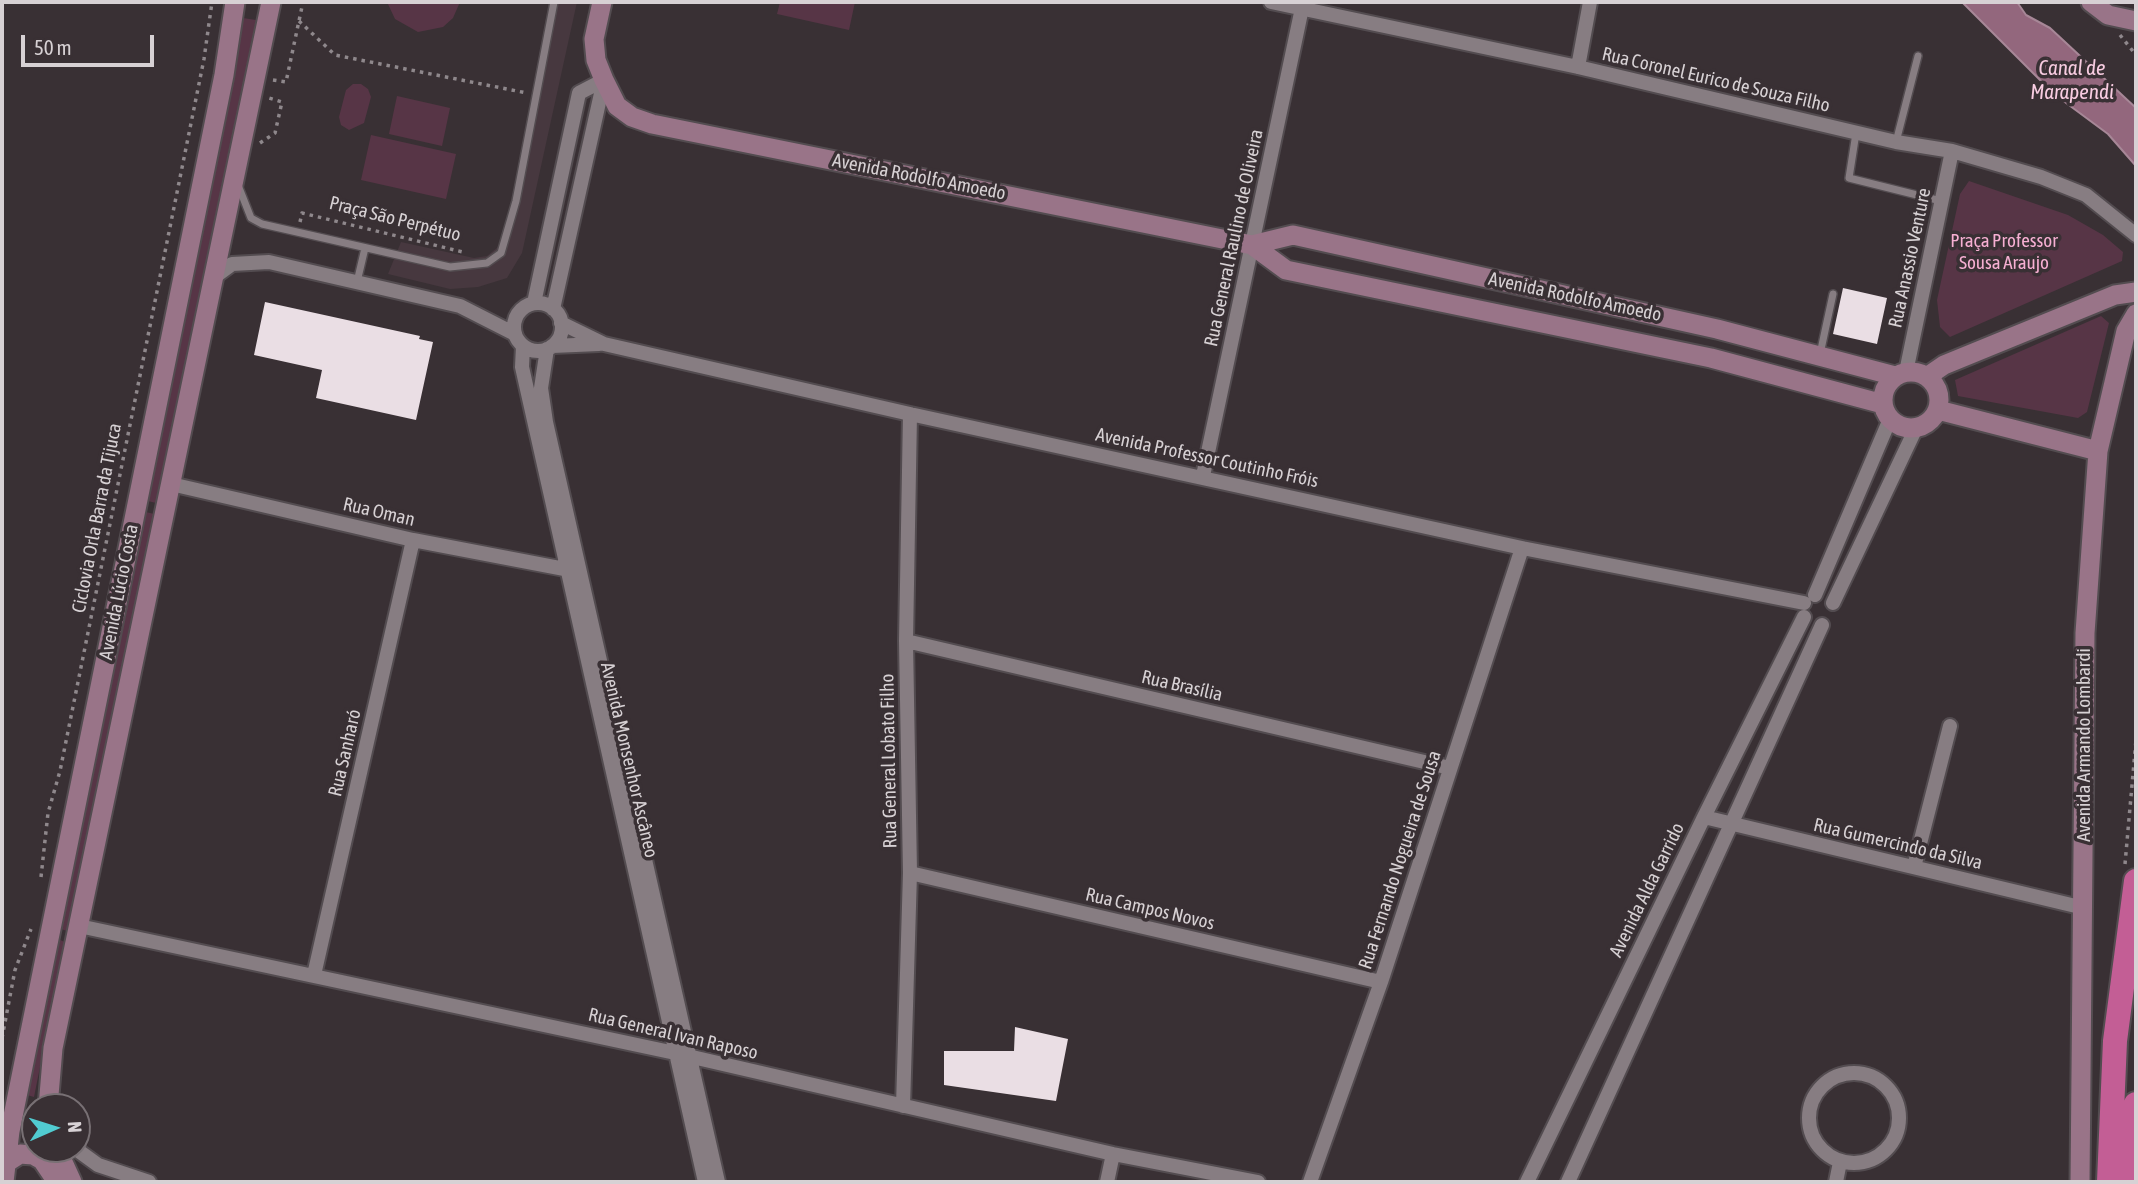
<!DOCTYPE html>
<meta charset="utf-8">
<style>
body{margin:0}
#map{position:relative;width:2138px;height:1184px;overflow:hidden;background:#393034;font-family:"Asap Condensed",sans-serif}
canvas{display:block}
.frame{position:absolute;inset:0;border:4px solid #d7d1d4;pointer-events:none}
.north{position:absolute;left:21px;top:1093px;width:70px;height:70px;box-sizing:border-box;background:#393034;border:2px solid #787074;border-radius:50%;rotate:87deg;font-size:19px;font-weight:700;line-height:28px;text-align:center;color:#d7d1d4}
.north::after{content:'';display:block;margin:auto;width:24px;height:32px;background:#51ccd1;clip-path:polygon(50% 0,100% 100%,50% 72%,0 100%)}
.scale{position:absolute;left:21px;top:35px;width:133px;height:32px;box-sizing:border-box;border:4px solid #d7d1d4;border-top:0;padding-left:9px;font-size:21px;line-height:24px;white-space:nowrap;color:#d7d1d4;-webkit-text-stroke:5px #393034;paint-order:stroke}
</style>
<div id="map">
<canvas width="2138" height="1184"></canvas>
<div class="frame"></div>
<div class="north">N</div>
<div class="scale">50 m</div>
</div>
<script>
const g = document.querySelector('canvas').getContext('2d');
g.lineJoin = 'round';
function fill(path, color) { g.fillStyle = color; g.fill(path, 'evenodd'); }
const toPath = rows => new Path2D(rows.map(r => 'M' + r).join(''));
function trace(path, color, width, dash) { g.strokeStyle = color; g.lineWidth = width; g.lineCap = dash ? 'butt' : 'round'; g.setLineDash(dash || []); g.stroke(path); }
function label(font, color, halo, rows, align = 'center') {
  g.font = font + ' "Asap Condensed",sans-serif'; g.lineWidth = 7; g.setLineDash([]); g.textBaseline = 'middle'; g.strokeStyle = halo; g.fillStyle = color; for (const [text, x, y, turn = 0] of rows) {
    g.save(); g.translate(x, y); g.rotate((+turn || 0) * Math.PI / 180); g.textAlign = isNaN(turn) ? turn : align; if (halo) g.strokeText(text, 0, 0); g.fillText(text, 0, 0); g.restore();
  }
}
fill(toPath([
 [549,2,577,2,522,253,507,278,478,287,450,289,388,274,401,242,474,258,487,256,498,247,507,226]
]), '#47383f');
fill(toPath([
 [387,2,460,2,453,18,443,27,418,32,395,19],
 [780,2,855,2,849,30,777,14],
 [243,18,256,20,156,503,148,501],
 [353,84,361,84,368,89,371,97,364,123,349,130,341,125,339,117,346,90],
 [397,96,450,108,442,146,389,134],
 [371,135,456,154,446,199,361,180],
 [1969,181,2068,215,2103,235,2123,252,2122,261,1950,337,1940,327,1937,300,1960,194],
 [2101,316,2109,323,2087,412,2078,418,1958,396,1955,380],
 [146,512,154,514,67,931,61,929],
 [60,940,65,942,34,1097,27,1095]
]), '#573546');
const water = toPath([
 [1962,2,2017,2,2026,15,2050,28,2136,108,2136,166,2108,134,2054,94,1962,2]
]);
fill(water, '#93677d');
trace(water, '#a78797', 2);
fill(toPath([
 [1843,288,1887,298,1877,344,1833,334],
 [265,302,420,336,419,339,433,342,416,420,316,398,322,370,254,355],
 [1015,1027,1068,1039,1056,1101,944,1085,944,1051,1014,1051]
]), '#eadee4');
const lane = toPath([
 [1856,133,1849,178,1941,201],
 [1896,142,1918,56],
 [238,185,251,218,262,224,450,267,487,263,501,253,516,201,554,2],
 [357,282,365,248],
 [1820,354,1833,294]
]);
const street = toPath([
 [1271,2,1578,67,1896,142,1952,151,2041,177,2086,195,2136,235],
 [1578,67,1590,2],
 [213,278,232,264,269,262,460,306,515,334],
 [534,303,579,93,604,80],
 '514 327a24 24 0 1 1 48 0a24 24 0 1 1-48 0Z',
 [553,309,604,80],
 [561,323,604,344,910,414,1522,548,1804,603],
 [523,346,522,367,705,1182],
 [552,346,599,344],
 [547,349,541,388,546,422,718,1182],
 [1906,372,1952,151],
 [1203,476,1302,8],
 [171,484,413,540,575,571],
 [1815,595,1890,419],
 [1833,603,1916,428],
 [906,641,1450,768],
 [1704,817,2084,908],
 [1914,867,1950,726],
 [910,873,1381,982],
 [79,926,675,1053,1113,1154,1258,1182],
 [314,975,413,540],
 '1809 1118a45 45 0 1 1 90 0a45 45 0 1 1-90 0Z',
 [903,1106,910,873,906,641,910,414],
 [76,1149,98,1165,149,1182],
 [1107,1182,1113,1154],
 [1310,1182,1381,982,1522,548],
 [1527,1182,1704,817,1804,617],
 [1568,1182,1822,625],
 [1836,1182,1840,1162]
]);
const secondary = toPath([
 [602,2,594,39,596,60,604,80,617,106,632,117,652,124,1252,245,1286,270,1711,358,1883,404],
 [2091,2,2108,15,2136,21],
 [1252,245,1293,235,1717,329,1895,376],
 '1883 400a28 28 0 1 1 56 0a28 28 0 1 1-56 0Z',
 [1928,376,1944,365,2115,295,2136,292],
 [1938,410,2098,451],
 [48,1107,53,1048,271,2],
 [57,1149,72,1182],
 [6,1163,20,1154,33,1155,42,1160,57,1182],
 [4,1182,10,1131,224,75,235,2],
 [2080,1182,2085,633,2098,451,2126,331,2136,314]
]);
const highway = toPath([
 [2109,1182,2115,1041,2136,881],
 [2132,1182,2136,1104]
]);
trace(lane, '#534c50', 10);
trace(street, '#534c50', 18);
trace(secondary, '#534c50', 23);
trace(highway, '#534c50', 28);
trace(toPath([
 [299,21,335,55,527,93],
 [2120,35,2136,55],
 [273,80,286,82,303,2],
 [260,143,275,133,282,102,269,98],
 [300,222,302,213,463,252],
 [2125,864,2136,740],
 [41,877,48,813,60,771,204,59,212,2],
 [2,1038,15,970,31,929]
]), '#8f888c', 3.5, [3.5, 5]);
trace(lane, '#877d82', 7);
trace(street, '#877d82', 14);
trace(secondary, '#997488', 19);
trace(highway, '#c35e95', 24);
label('19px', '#d7d1d4', '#393034', [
 ["Rua Coronel Eurico de Souza Filho",1716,80,13],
 ["Avenida Rodolfo Amoedo",919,177,11],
 ["Praça São Perpétuo",395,219,14],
 ["Rua General Raulino de Oliveira",1234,238,-78],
 ["Rua Anassio Venture",1910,258,-78],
 ["Avenida Rodolfo Amoedo",1575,297,12],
 ["Avenida Professor Coutinho Fróis",1207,458,12],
 ["Rua Oman",379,512,13],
 ["Ciclovia Orla Barra da Tijuca",97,518,-79],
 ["Avenida Lúcio Costa",119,592,-79],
 ["Rua Brasília",1182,686,13],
 ["Avenida Armando Lombardi",2084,745,-90],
 ["Rua Sanharó",345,753,-77],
 ["Avenida Monsenhor Ascâneo",629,760,77],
 ["Rua General Lobato Filho",889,761,-91],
 ["Rua Gumercindo da Silva",1898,844,13],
 ["Rua Fernando Nogueira de Sousa",1400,860,-72],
 ["Avenida Alda Garrido",1647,890,-64],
 ["Rua Campos Novos",1150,909,13],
 ["Rua General Ivan Raposo",673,1034,13]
]);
label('19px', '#f6afd2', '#393034', [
 ["Praça Professor",2004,241],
 ["Sousa Araujo",2004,263]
]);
label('italic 21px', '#f8cce1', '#393034', [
 ["Canal de",2072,68],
 ["Marapendi",2072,92]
]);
</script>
